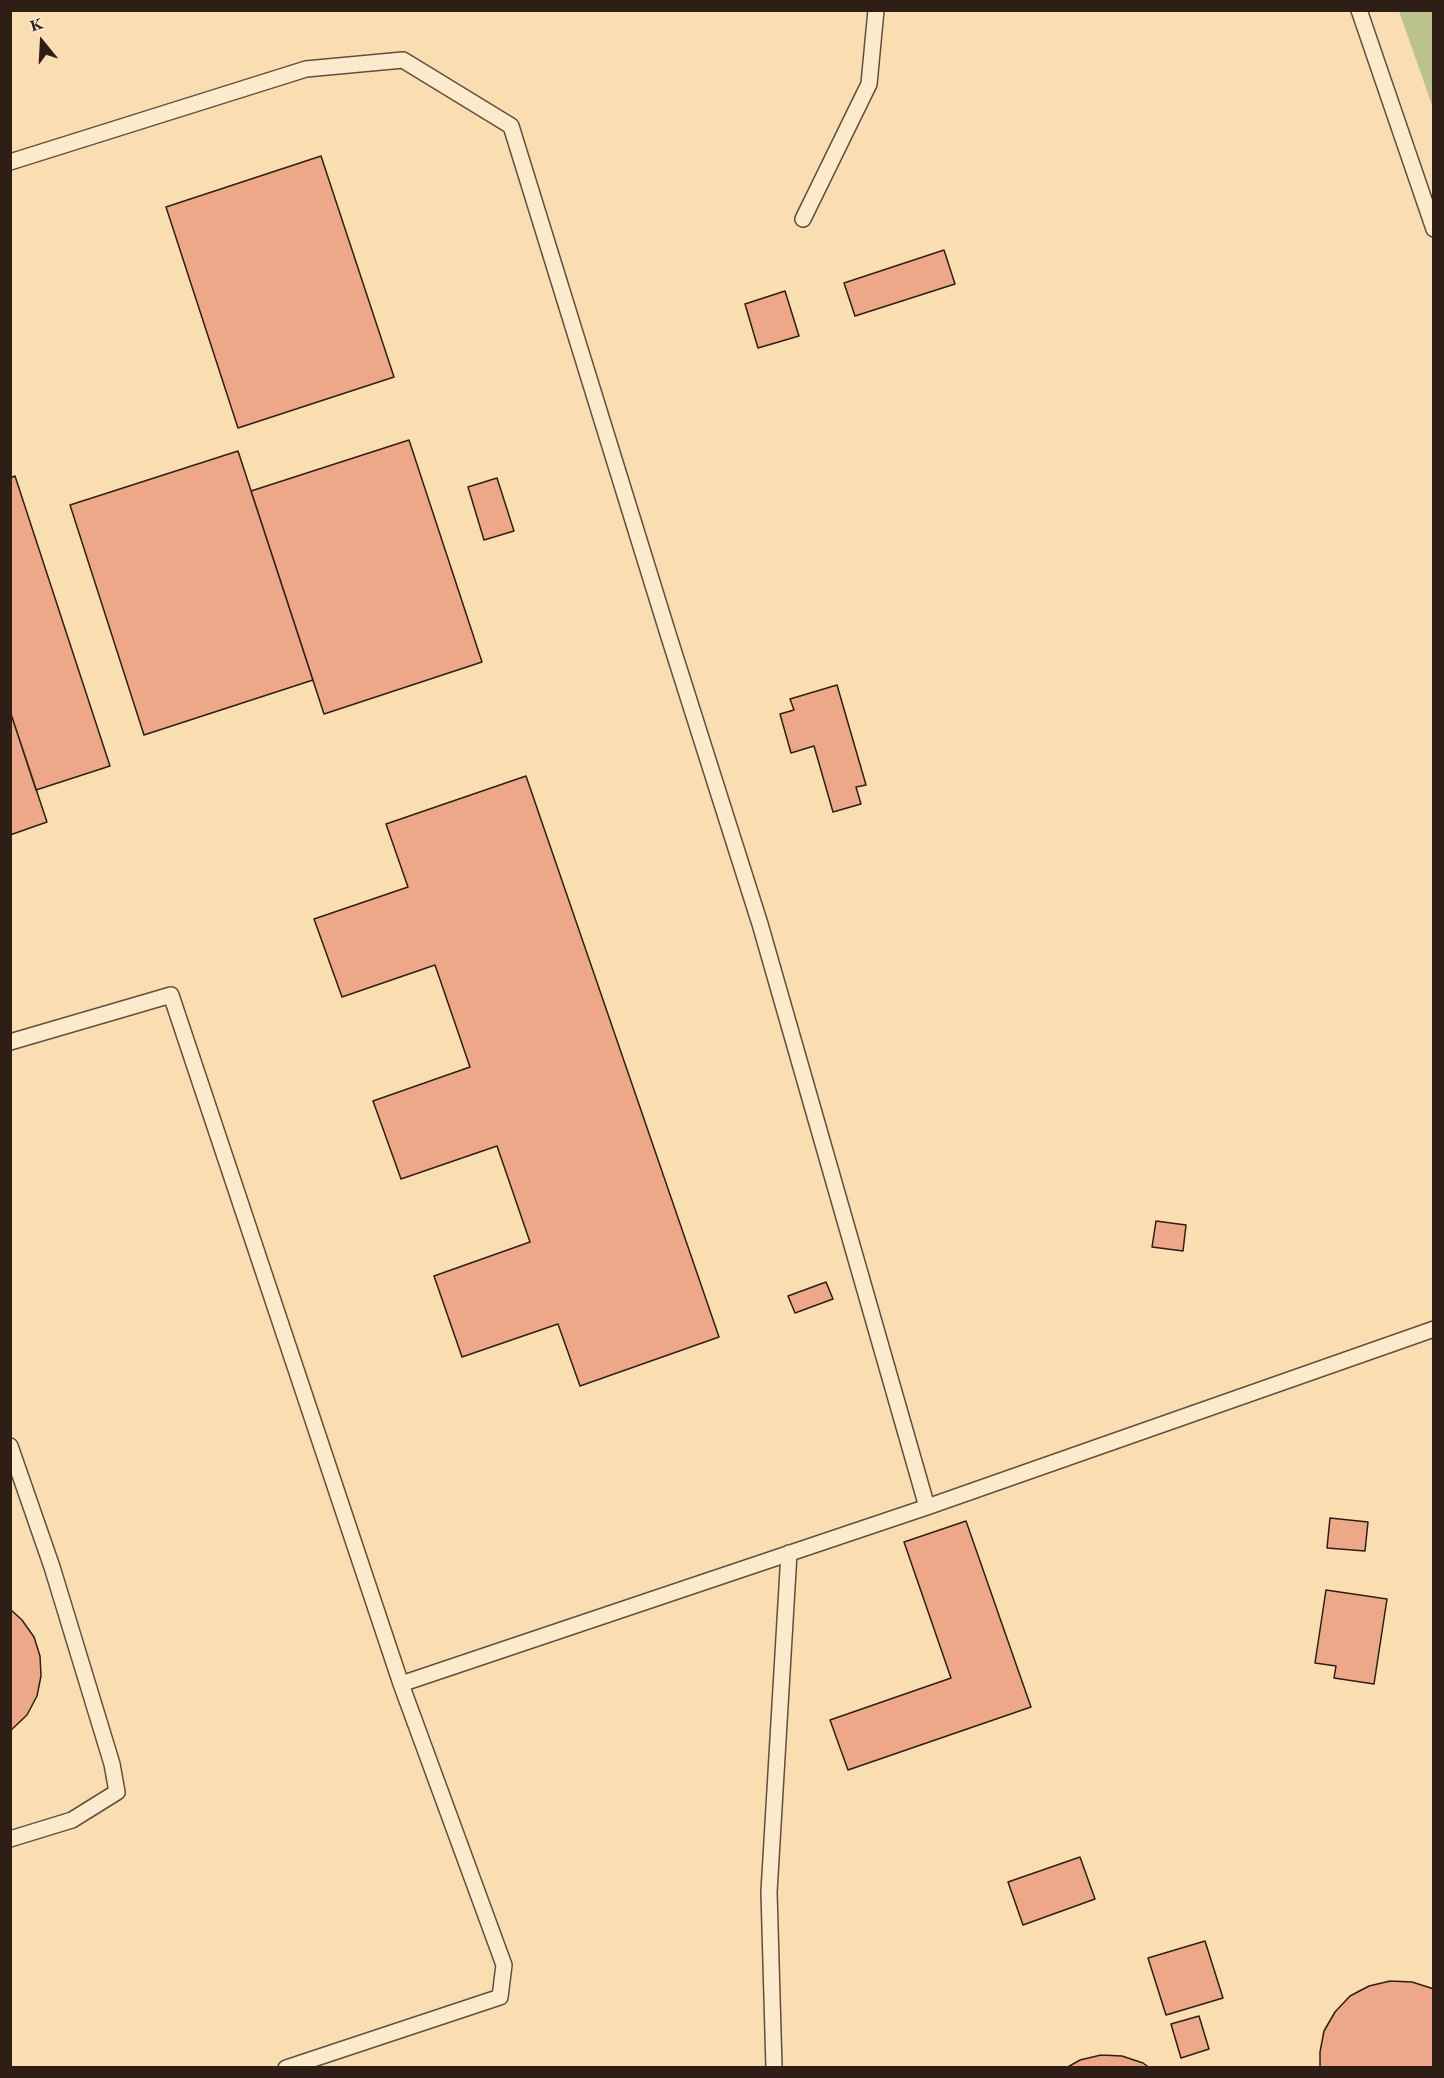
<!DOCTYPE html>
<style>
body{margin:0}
#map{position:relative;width:1444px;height:2078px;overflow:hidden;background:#fadeb2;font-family:"EB Garamond",serif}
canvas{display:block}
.frame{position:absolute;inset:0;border:12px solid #2e1e16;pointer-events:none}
.north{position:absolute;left:12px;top:12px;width:60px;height:60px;-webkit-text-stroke:4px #fceacd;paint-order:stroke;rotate:342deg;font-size:16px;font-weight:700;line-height:24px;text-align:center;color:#2e1e16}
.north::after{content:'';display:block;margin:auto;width:21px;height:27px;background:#2e1e16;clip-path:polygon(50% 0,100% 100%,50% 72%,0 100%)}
</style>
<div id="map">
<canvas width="1444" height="2078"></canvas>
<div class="frame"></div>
<div class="north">K</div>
</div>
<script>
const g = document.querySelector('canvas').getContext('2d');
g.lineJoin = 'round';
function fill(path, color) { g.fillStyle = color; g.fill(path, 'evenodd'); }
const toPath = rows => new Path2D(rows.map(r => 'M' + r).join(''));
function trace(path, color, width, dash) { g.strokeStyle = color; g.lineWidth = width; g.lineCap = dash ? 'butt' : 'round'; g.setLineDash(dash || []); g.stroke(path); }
fill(toPath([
 [1399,11,1433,11,1433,108]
]), '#bbc28e');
const building = toPath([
 [321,156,394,377,238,428,166,207,321,156],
 [944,250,955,284,855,316,844,283,944,250],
 [785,291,799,336,758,348,745,304,785,291],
 [409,440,482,662,324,714,251,491,409,440],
 [238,451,313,680,144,735,70,505,238,451],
 [15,476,110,766,36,790,10,711,10,478,15,476],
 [497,478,514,531,484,540,468,487,497,478],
 [837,685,866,785,856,787,861,804,833,812,814,746,791,753,780,714,794,710,790,699,837,685],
 [10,711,47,822,10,835,10,711],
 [526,776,719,1337,580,1386,558,1324,462,1357,434,1276,530,1242,497,1146,401,1179,373,1101,470,1067,435,965,342,997,314,919,408,887,386,824,526,776],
 [1156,1221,1186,1225,1183,1251,1152,1247,1156,1221],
 [826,1282,833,1299,795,1313,788,1296,826,1282],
 [1330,1518,1368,1522,1365,1551,1327,1548,1330,1518],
 [966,1521,1031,1707,848,1770,830,1720,951,1678,904,1542,966,1521],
 [1326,1590,1387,1599,1374,1684,1334,1678,1336,1666,1315,1663,1326,1590],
 [10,1609,22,1620,34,1637,40,1656,41,1676,37,1696,27,1715,10,1731,10,1609],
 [1080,1857,1095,1899,1023,1925,1008,1882,1080,1857],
 [1205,1941,1223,1998,1166,2015,1148,1958,1205,1941],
 [1390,1981,1412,1982,1434,1989,1434,2068,1320,2068,1320,2052,1324,2031,1335,2012,1350,1996,1369,1986,1390,1981],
 [1199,2016,1209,2049,1181,2058,1171,2024,1199,2016],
 [1101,2055,1122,2056,1143,2063,1150,2068,1066,2068,1080,2060,1101,2055]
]);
fill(building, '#eca888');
trace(building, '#2e1e16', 1.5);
const service = toPath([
 [1359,10,1434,229],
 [10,162,306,69,403,60,511,126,669,637,760,924,927,1507],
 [803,219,869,84,876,10],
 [10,1042,171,995,401,1684,504,1965,500,1997,286,2068],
 [10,1446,52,1567,112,1764,117,1792,72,1820,10,1839],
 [401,1684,927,1507,1434,1329],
 [774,2068,769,1892,789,1553]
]);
trace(service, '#614e3d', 18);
trace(service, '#fceacd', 15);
</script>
